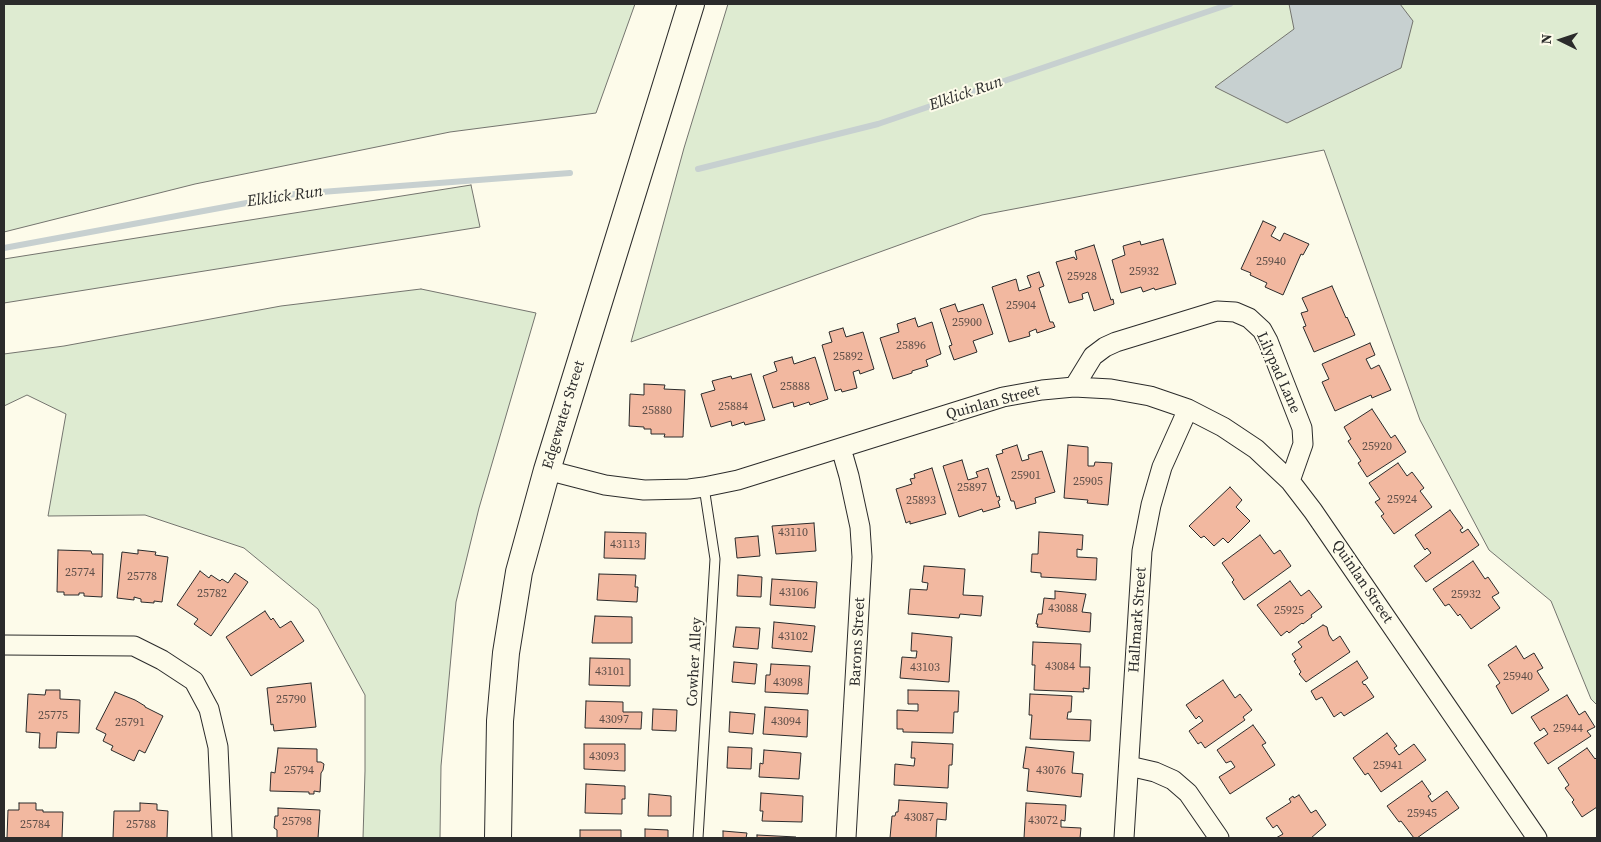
<!DOCTYPE html>
<style>
body{margin:0}
#map{position:relative;width:1601px;height:842px;overflow:hidden;background:#fdfbea;font-family:"Source Serif 4",serif}
canvas{display:block}
.frame{position:absolute;inset:0;border:5px solid #2b2b2b;pointer-events:none}
.north{position:absolute;left:1536px;top:15px;width:50px;height:50px;-webkit-text-stroke:4px #fdfbea;paint-order:stroke;rotate:274deg;font-size:14px;font-weight:700;line-height:20px;text-align:center;color:#2b2b2b}
.north::after{content:'';display:block;margin:auto;width:18px;height:22px;background:#2b2b2b;clip-path:polygon(50% 0,100% 100%,50% 72%,0 100%)}
</style>
<div id="map">
<canvas width="1601" height="842"></canvas>
<div class="frame"></div>
<div class="north">N</div>
</div>
<script>
const g = document.querySelector('canvas').getContext('2d');
g.lineJoin = 'round';
function fill(path, color) { g.fillStyle = color; g.fill(path, 'evenodd'); }
const toPath = rows => new Path2D(rows.map(r => 'M' + r).join(''));
function trace(path, color, width, dash) { g.strokeStyle = color; g.lineWidth = width; g.lineCap = dash ? 'butt' : 'round'; g.setLineDash(dash || []); g.stroke(path); }
function label(font, color, halo, rows, align = 'center') {
  g.font = font + ' "Source Serif 4",serif'; g.lineWidth = 4; g.setLineDash([]); g.textBaseline = 'middle'; g.strokeStyle = halo; g.fillStyle = color; for (const [text, x, y, turn = 0] of rows) {
    g.save(); g.translate(x, y); g.rotate((+turn || 0) * Math.PI / 180); g.textAlign = isNaN(turn) ? turn : align; if (halo) g.strokeText(text, 0, 0); g.fillText(text, 0, 0); g.restore();
  }
}
const green = toPath([
 [4,4,635,4,596,113,450,132,195,184,4,232,4,4],
 [728,4,1597,4,1597,705,1591,699,1551,601,1489,550,1420,420,1324,150,982,215,631,342,684,148,728,4],
 [471,185,480,227,4,303,4,259,471,185],
 [421,289,536,313,479,508,456,602,441,766,440,838,363,838,365,771,365,695,318,609,244,548,145,515,48,516,66,414,27,395,4,406,4,354,64,346,281,306,421,289]
]);
fill(green, '#deebd1');
trace(green, '#74746e', 1);
const water = toPath([
 [1289,4,1400,4,1413,21,1401,68,1287,123,1215,87,1294,29,1289,4]
]);
fill(water, '#c7d0d0');
trace(water, '#74746e', 1);
trace(toPath([
 [698,169,878,124,1230,4],
 [4,248,295,194,570,173]
]), '#c7d0d0', 6);
const building = toPath([
 [1263,221,1276,227,1271,236,1280,241,1284,233,1309,244,1303,255,1301,254,1283,295,1265,287,1267,283,1250,275,1251,273,1241,269,1263,221],
 [1163,239,1176,284,1155,290,1154,288,1143,292,1141,287,1121,293,1112,260,1125,255,1123,246,1140,241,1141,245,1163,239],
 [1094,245,1111,300,1113,299,1114,304,1094,311,1088,292,1082,294,1083,299,1069,303,1056,262,1074,257,1076,260,1077,259,1075,251,1094,245],
 [1039,272,1044,286,1039,288,1050,322,1053,322,1055,327,1037,333,1036,329,1029,332,1030,336,1009,342,992,287,1016,279,1019,291,1031,287,1027,276,1039,272],
 [1332,286,1346,318,1347,317,1355,335,1314,352,1303,327,1306,326,1301,313,1308,311,1302,298,1332,286],
 [955,304,958,312,983,304,993,334,973,341,977,352,954,360,949,346,952,345,940,309,955,304],
 [915,318,918,327,932,322,941,354,926,360,928,366,912,371,912,373,893,379,880,338,899,332,897,324,915,318],
 [843,328,846,337,863,332,874,369,860,374,859,370,853,372,857,388,842,392,841,389,835,391,822,345,832,342,829,332,843,328],
 [1370,343,1375,355,1366,359,1371,369,1379,365,1391,390,1372,398,1371,395,1335,411,1322,382,1329,379,1322,364,1370,343],
 [792,357,794,364,815,357,828,399,810,405,809,402,794,407,793,402,773,408,763,376,777,371,774,362,792,357],
 [751,374,765,420,745,425,744,422,732,426,731,421,711,427,701,394,715,390,712,381,731,376,732,379,751,374],
 [644,384,665,385,664,389,685,390,683,437,664,437,665,434,651,434,651,429,644,429,644,427,629,426,630,394,644,395,644,384],
 [1372,409,1391,438,1395,435,1406,452,1367,477,1358,463,1361,461,1348,441,1351,439,1344,427,1372,409],
 [1017,445,1022,461,1029,459,1028,455,1042,451,1055,492,1035,498,1036,503,1016,509,1014,501,1011,501,996,455,1003,453,1002,450,1017,445],
 [1068,445,1088,447,1088,466,1094,466,1095,462,1112,463,1108,505,1087,503,1088,500,1064,498,1068,445],
 [962,460,968,480,978,477,976,472,988,468,997,497,999,496,1000,500,998,501,1000,507,983,512,982,509,959,517,943,466,962,460],
 [1398,463,1407,476,1412,472,1424,488,1420,491,1432,507,1394,534,1381,516,1384,514,1375,502,1380,499,1369,483,1398,463],
 [932,468,946,514,910,524,910,521,906,523,896,489,912,484,910,479,915,478,914,474,932,468],
 [1230,487,1242,500,1236,507,1250,521,1228,543,1223,538,1214,546,1204,536,1201,538,1189,526,1230,487],
 [1450,510,1463,528,1460,530,1462,533,1468,529,1479,545,1426,582,1414,566,1431,553,1427,548,1425,550,1415,535,1450,510],
 [814,523,816,551,776,554,772,526,814,523],
 [605,532,646,533,645,559,604,558,605,532],
 [1039,532,1083,535,1082,550,1077,549,1077,557,1097,558,1096,580,1041,577,1041,573,1031,572,1032,554,1038,554,1039,532],
 [1260,535,1274,554,1280,550,1291,566,1244,600,1232,582,1234,580,1222,563,1260,535],
 [758,536,760,556,737,558,735,538,758,536],
 [58,550,91,551,92,554,103,554,102,597,84,596,84,593,79,593,79,595,64,595,64,592,57,592,58,550],
 [138,550,156,552,155,555,168,557,162,602,154,601,154,603,141,602,141,599,134,597,134,600,117,598,122,552,138,554,138,550],
 [1473,561,1485,579,1488,577,1499,593,1492,597,1500,608,1471,629,1460,614,1458,616,1449,604,1445,606,1433,589,1473,561],
 [924,566,965,569,963,595,983,596,981,616,960,614,959,618,908,614,910,589,927,590,928,583,922,582,924,566],
 [200,571,209,578,211,575,220,581,222,579,228,583,235,573,248,582,211,636,194,624,198,619,177,605,200,571],
 [599,574,636,575,635,587,638,587,637,602,597,600,599,574],
 [738,575,762,577,761,597,737,596,738,575],
 [772,579,817,582,815,608,770,605,772,579],
 [1290,581,1301,596,1309,590,1322,607,1311,615,1312,617,1303,624,1302,623,1289,633,1287,631,1281,636,1257,605,1290,581],
 [1055,591,1086,594,1082,612,1091,613,1090,632,1037,627,1038,624,1036,624,1038,614,1042,614,1044,598,1055,599,1055,591],
 [265,611,271,620,273,618,280,628,291,621,304,641,251,676,226,637,265,611],
 [595,616,632,617,632,643,592,643,595,616],
 [774,622,815,626,812,652,772,648,774,622],
 [1323,625,1327,627,1329,635,1333,641,1340,636,1350,652,1306,682,1299,674,1301,672,1294,661,1296,660,1292,654,1302,647,1298,642,1323,625],
 [736,627,760,628,758,649,733,647,736,627],
 [912,633,952,637,949,682,900,678,902,657,916,658,917,651,911,651,912,633],
 [1033,642,1081,644,1080,667,1090,667,1089,689,1083,688,1084,692,1034,690,1035,665,1032,665,1033,642],
 [1516,646,1524,659,1534,653,1543,668,1537,671,1549,690,1512,714,1496,686,1500,683,1488,665,1516,646],
 [590,658,630,659,630,686,589,685,590,658],
 [1357,661,1368,678,1362,682,1364,685,1365,684,1374,697,1344,716,1341,712,1334,717,1322,697,1316,700,1311,691,1357,661],
 [734,662,757,664,755,684,732,682,734,662],
 [771,664,810,666,808,694,765,692,766,675,770,675,771,664],
 [1223,680,1235,698,1240,694,1252,710,1243,717,1245,720,1205,748,1201,742,1198,744,1189,731,1203,721,1199,716,1196,719,1186,705,1223,680],
 [311,683,316,727,274,731,273,724,271,725,267,688,311,683],
 [46,690,60,690,60,699,80,700,79,733,57,732,56,748,39,748,40,733,26,732,28,694,45,695,46,690],
 [908,690,959,691,958,712,954,712,953,733,903,732,903,729,897,729,897,710,918,711,918,704,908,704,908,690],
 [115,692,135,700,145,706,145,707,163,716,145,753,139,750,134,761,111,750,113,746,103,741,106,734,96,729,115,692],
 [1030,694,1072,696,1071,712,1068,712,1067,719,1091,720,1090,741,1030,739,1032,715,1029,715,1030,694],
 [1567,695,1579,715,1585,711,1595,727,1587,731,1591,736,1548,764,1534,743,1548,734,1544,728,1540,731,1531,717,1567,695],
 [586,701,623,702,623,712,642,712,641,729,585,728,586,701],
 [765,707,808,710,807,737,763,734,765,707],
 [653,709,677,710,676,731,652,730,653,709],
 [730,712,755,714,753,734,729,732,730,712],
 [1253,725,1266,743,1262,745,1275,765,1230,794,1219,777,1235,767,1231,761,1226,763,1217,750,1253,725],
 [1387,733,1397,746,1394,748,1399,755,1414,744,1426,760,1381,792,1368,773,1365,775,1353,758,1387,733],
 [912,742,953,744,952,765,949,765,948,788,894,785,895,764,914,766,915,758,911,758,912,742],
 [584,744,625,744,625,771,584,769,584,744],
 [728,747,752,748,751,769,727,768,728,747],
 [1026,747,1074,752,1072,773,1083,774,1081,797,1027,791,1029,769,1023,768,1026,747],
 [278,748,317,749,317,762,321,762,324,764,323,770,321,773,320,792,314,791,314,794,309,794,309,792,270,791,271,772,275,773,278,748],
 [1587,748,1595,759,1597,757,1597,807,1582,817,1572,802,1574,800,1565,788,1569,785,1558,768,1587,748],
 [764,750,801,753,799,779,759,777,760,763,763,764,764,750],
 [1422,781,1431,794,1428,796,1432,802,1447,791,1459,808,1417,838,1414,838,1401,821,1399,822,1387,806,1422,781],
 [586,784,625,786,625,799,622,799,622,814,585,813,586,784],
 [761,793,803,796,802,822,762,821,763,811,760,811,761,793],
 [649,794,671,796,671,816,648,816,649,794],
 [1299,795,1311,813,1316,810,1326,825,1311,838,1276,838,1283,834,1277,825,1273,828,1266,818,1291,802,1289,799,1293,796,1294,798,1299,795],
 [899,800,947,803,946,820,937,819,936,838,890,838,892,816,895,816,896,812,898,812,899,800],
 [19,803,36,803,36,810,43,810,43,812,63,812,62,838,7,838,8,810,19,810,19,803],
 [140,803,157,804,157,810,168,811,167,838,113,838,114,811,140,811,140,803],
 [1026,803,1066,805,1065,821,1061,820,1061,827,1081,828,1080,838,1024,838,1026,803],
 [278,808,320,810,318,838,274,838,277,838,277,830,274,828,275,816,278,816,278,808],
 [645,829,668,830,668,838,645,838,645,829],
 [580,830,621,830,621,838,580,838,580,830],
 [723,831,747,833,746,838,723,838,723,831],
 [757,835,796,837,796,838,757,838,757,835]
]);
fill(building, '#f2b8a0');
trace(building, '#2b2b2b', 1);
const lane = toPath([
 [698,838,715,559,704,487]
]);
const street = toPath([
 [1074,387,1093,356,1105,347,1116,342,1217,311,1235,312,1249,318,1262,330,1268,341,1302,428,1303,444,1290,481],
 [841,448,849,476,860,527,862,557,846,838],
 [547,470,605,485,644,490,689,489,704,487,738,480,1003,397,1042,390,1074,387,1111,389,1150,396,1188,409,1223,427,1256,449,1290,481,1313,511,1537,838],
 [4,645,134,646,162,660,194,681,209,709,218,747,222,838],
 [1129,766,1155,772,1173,780,1188,793,1219,838],
 [1124,838,1142,551,1151,505,1162,467,1188,409]
]);
const secondary = toPath([
 [498,838,500,721,506,653,519,572,547,470,691,4]
]);
trace(lane, '#2b2b2b', 11);
trace(street, '#2b2b2b', 21);
trace(secondary, '#2b2b2b', 28);
trace(lane, '#fdfbea', 9);
trace(street, '#fdfbea', 19);
trace(secondary, '#fdfbea', 26);
label('12px', '#5d4e48', null, [
 ["25940",1271,262],
 ["25932",1144,272],
 ["25928",1082,277],
 ["25904",1021,306],
 ["25900",967,323],
 ["25896",911,346],
 ["25892",848,357],
 ["25888",795,387],
 ["25884",733,407],
 ["25880",657,411],
 ["25920",1377,447],
 ["25901",1026,476],
 ["25905",1088,482],
 ["25897",972,488],
 ["25924",1402,500],
 ["25893",921,501],
 ["43110",793,533],
 ["43113",625,545],
 ["25774",80,573],
 ["25778",142,577],
 ["43106",794,593],
 ["25782",212,594],
 ["25932",1466,595],
 ["43088",1063,609],
 ["25925",1289,611],
 ["43102",793,637],
 ["43084",1060,667],
 ["43103",925,668],
 ["43101",610,672],
 ["25940",1518,677],
 ["43098",788,683],
 ["25790",291,700],
 ["25775",53,716],
 ["43097",614,720],
 ["43094",786,722],
 ["25791",130,723],
 ["25944",1568,729],
 ["43093",604,757],
 ["25941",1388,766],
 ["25794",299,771],
 ["43076",1051,771],
 ["25945",1422,814],
 ["43087",919,818],
 ["43072",1043,821],
 ["25798",297,822],
 ["25784",35,825],
 ["25788",141,825]
]);
label('15px', '#2b2b2b', '#fdfbea', [
 ["Lilypad Lane",1278,373,66],
 ["Quinlan Street",993,403,-15],
 ["Edgewater Street",564,415,-73],
 ["Quinlan Street",1362,582,56],
 ["Hallmark Street",1138,620,-86],
 ["Barons Street",858,642,-87],
 ["Cowher Alley",695,662,-87]
]);
label('italic 16px', '#2b2b2b', '#fdfbea', [
 ["Elklick Run",966,94,-19],
 ["Elklick Run",285,197,-8]
]);
</script>
